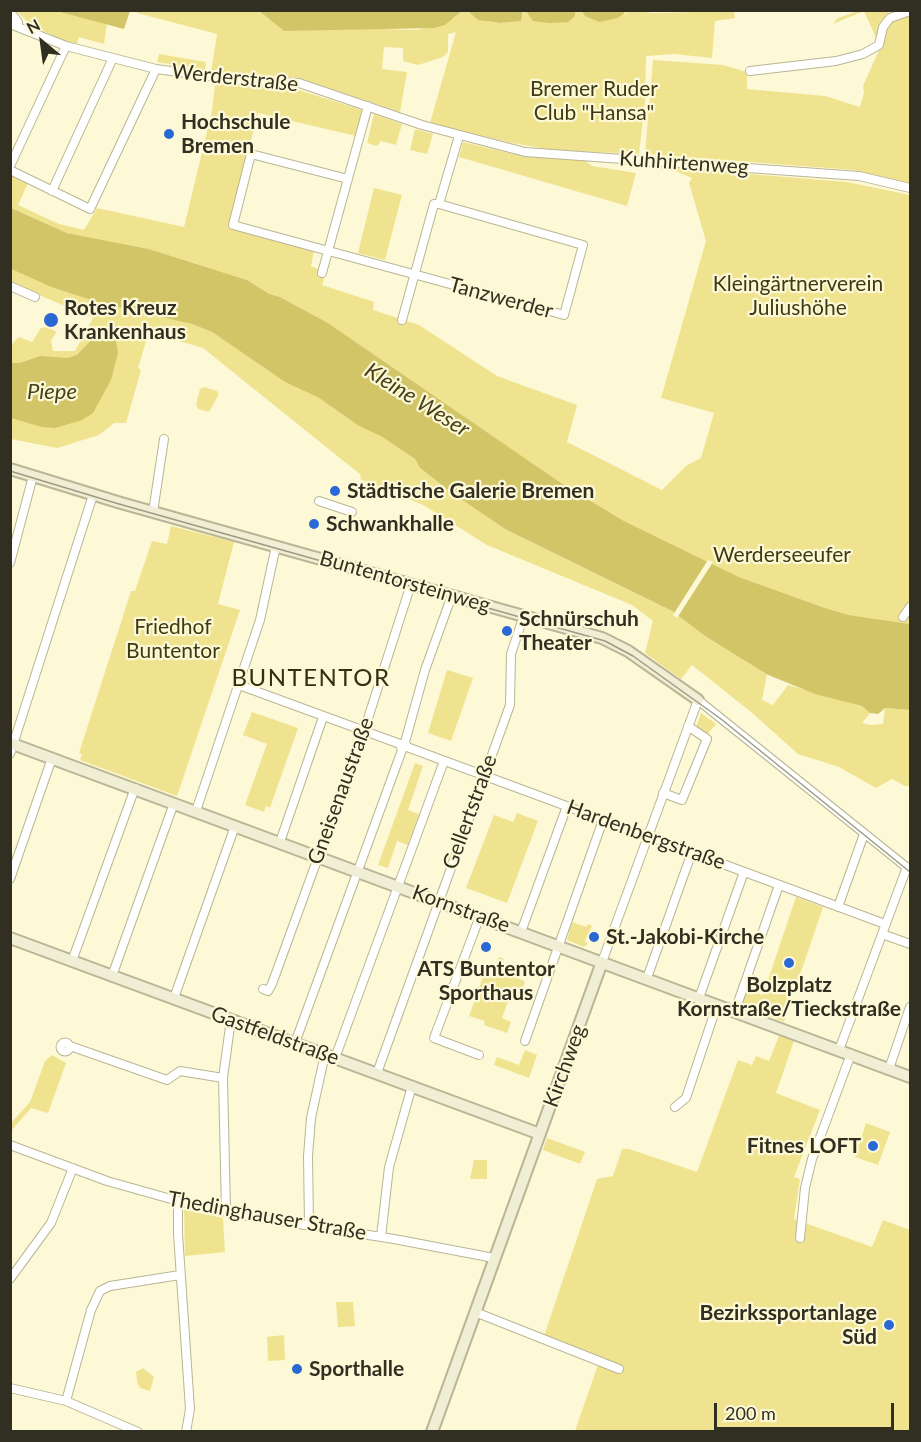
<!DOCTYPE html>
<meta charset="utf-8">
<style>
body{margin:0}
#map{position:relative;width:921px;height:1442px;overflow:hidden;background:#fdf9d6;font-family:Lato,sans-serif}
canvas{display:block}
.frame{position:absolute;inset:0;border:12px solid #312f22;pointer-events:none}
.north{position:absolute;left:12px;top:12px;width:60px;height:60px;-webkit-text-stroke:4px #fdf9d6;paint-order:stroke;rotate:331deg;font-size:16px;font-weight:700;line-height:24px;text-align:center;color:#312f22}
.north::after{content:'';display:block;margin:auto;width:21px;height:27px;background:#312f22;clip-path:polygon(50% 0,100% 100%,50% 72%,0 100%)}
.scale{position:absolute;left:714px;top:1403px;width:180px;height:27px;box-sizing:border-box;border:3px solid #312f22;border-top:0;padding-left:8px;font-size:18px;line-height:21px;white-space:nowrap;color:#312f22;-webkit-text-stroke:4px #fdf9d6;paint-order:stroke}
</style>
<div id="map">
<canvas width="921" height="1442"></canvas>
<div class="frame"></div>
<div class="north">N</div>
<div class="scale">200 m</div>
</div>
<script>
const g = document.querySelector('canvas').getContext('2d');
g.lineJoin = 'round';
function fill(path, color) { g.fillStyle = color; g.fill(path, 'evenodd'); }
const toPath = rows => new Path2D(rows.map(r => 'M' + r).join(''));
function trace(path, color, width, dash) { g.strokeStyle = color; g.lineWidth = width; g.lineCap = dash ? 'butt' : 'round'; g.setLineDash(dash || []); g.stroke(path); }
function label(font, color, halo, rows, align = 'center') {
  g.font = font + ' Lato,sans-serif'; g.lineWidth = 4.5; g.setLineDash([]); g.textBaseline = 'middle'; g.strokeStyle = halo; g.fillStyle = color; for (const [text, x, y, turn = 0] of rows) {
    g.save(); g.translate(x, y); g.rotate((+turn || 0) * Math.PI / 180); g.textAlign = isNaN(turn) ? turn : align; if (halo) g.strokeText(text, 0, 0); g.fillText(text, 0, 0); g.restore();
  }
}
fill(toPath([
 [138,10,259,11,284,31,350,28,417,30,454,18,462,10,468,11,489,22,500,23,520,21,522,10,575,16,575,10,626,14,627,10,653,13,734,11,735,18,715,21,712,58,674,54,646,56,645,102,639,154,553,150,512,143,430,123,456,32,448,34,448,52,443,57,418,65,403,61,403,48,384,47,382,69,407,72,400,112,299,78,211,72,217,34,137,13],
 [16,11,56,11,107,24,104,44,79,37,76,46,32,26],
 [858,11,886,11,893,15,877,40,864,11,833,24,838,18],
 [910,13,910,184,854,170,645,154,653,60,723,65,747,72,747,89,825,96,860,107,864,93,863,86,880,48,886,28,895,19],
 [159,54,206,62,205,70,157,62],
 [215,84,289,87,362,110,356,136,258,113,229,228,314,251,311,266,326,273,322,285,374,302,373,310,419,325,497,376,577,405,567,442,662,490,686,466,701,458,714,413,661,398,706,241,689,183,692,178,678,172,614,163,847,182,910,195,910,624,849,615,825,608,739,577,624,521,564,485,328,323,280,297,269,295,247,280,149,249,67,233,11,208,10,170,29,181,18,205,59,224,84,230,97,208,184,227,212,111],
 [374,114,402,124,396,145,381,141,377,146,367,143],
 [415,129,433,134,427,154,410,150],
 [463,142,513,154,584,160,592,166,636,173,627,206,459,157],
 [374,188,402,195,385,260,358,253],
 [11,269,51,287,192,324,212,332,285,382,319,398,359,426,381,435,415,459,420,468,452,493,505,529,672,611,705,636,767,675,762,700,773,705,788,685,862,706,870,713,862,723,871,725,883,724,885,708,910,710,910,786,905,786,892,779,876,788,839,767,798,754,751,712,692,665,681,679,645,653,653,621,632,605,487,545,423,505,360,479,361,475,203,348,149,332,138,368,141,370,126,423,114,423,99,435,57,448,11,439,11,345,19,337,32,342,41,328,47,327,57,332,51,340,53,351,75,351,93,318,11,283],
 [204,387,217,391,219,394,209,412,198,409,196,404,200,389],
 [171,526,234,542,218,604,240,610,177,796,80,760,82,754,79,753,131,591,135,591,152,541,167,544],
 [447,670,473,678,451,741,428,733],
 [252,712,298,728,270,808,266,806,264,812,245,805,267,744,243,735],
 [701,713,716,724,707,735,696,728],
 [415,763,423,766,408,810,419,814,408,845,397,841,388,868,378,865],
 [517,813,538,821,507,903,466,888,494,815,513,822],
 [796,897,823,907,784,1022,741,1005,746,990,763,995],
 [572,922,586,927,588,924,592,926,585,941,588,944,584,947,567,940],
 [499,957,504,959,500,972,525,981,520,998,510,995,506,1007,502,1018,511,1022,507,1033,484,1025,485,1021,469,1016,485,971,491,973],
 [779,1036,794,1041,776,1093,820,1110,794,1177,800,1179,794,1219,872,1247,883,1220,910,1230,910,1431,575,1431,600,1359,544,1336,597,1179,613,1176,622,1149,629,1149,697,1172,738,1060,752,1065,756,1056,769,1061],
 [525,1050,537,1055,529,1078,494,1065,497,1057,519,1065],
 [52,1055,66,1063,48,1113,31,1108,11,1131,11,1123,30,1102,45,1061],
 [866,1123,890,1132,878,1165,855,1157],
 [547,1138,585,1152,580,1164,543,1150],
 [474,1160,487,1160,487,1179,470,1179],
 [184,1210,223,1218,225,1252,185,1256],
 [336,1302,353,1302,355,1326,338,1327],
 [284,1335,285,1360,268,1361,267,1337],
 [143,1368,154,1377,150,1391,140,1388,137,1381,136,1372]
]), '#efe38f');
fill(toPath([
 [56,11,130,11,124,29],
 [259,11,462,11,445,25,434,28,284,31],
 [468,11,522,11,522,14,521,21,500,23,478,20],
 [526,11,575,11,575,16,568,22,550,23,533,21],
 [582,11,627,10,627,11,618,18,599,22,585,16],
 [11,208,67,233,149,249,247,280,269,294,280,297,328,323,564,485,624,521,739,577,825,608,849,615,910,624,910,710,885,708,878,714,870,713,862,706,815,694,766,674,705,636,672,611,505,529,452,493,420,468,415,459,381,436,359,426,319,398,285,382,212,332,192,324,101,303,51,287,11,269],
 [103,333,116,341,118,353,111,380,93,413,82,420,55,428,42,427,11,418,11,363,20,363,40,356,68,358,77,355,97,334]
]), '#d2c568');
fill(toPath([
 [708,560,713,562,677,618,673,615]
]), '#fdf9d6');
const street = toPath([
 [10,12,18,22,18,26],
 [10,24,66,46,156,69,238,80,299,83,422,125,525,152,859,176,910,188],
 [750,71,836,61,863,54,879,45,883,27,890,18,910,11],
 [10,166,66,46],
 [10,170,90,209,156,69],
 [348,179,251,154,233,225,564,315,583,245,439,204],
 [52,191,112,60],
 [322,273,368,106],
 [10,286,35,297],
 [402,320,434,204,439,204,459,136],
 [319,501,352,512],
 [153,512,164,439],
 [10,563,33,476],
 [452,595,425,670,405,742,407,747,885,924],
 [903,617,910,607],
 [239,685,400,744,402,750,295,1043],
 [10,754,93,495],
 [663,793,682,800,707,739,688,726],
 [196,811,260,620,276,546],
 [280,842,323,717],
 [10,879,52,758],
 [838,907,864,834],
 [521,932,567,806],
 [882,934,910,944],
 [72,961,135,788],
 [602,962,698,700,910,870],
 [112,976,174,803],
 [647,978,692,852],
 [263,989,268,991,272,984,364,731,411,584],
 [174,998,235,826],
 [699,998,744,872],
 [735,1011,779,885],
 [525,1041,603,820],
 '60.5 1047a4.5 4.5 0 1 1 9 0a4.5 4.5 0 1 1-9 0Z',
 [70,1046,167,1080,180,1071,223,1078],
 [839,1050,907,867],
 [479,1055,434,1038,480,916],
 [335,1058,444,761],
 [889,1069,910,1007],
 [377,1073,510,705,511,654,524,615],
 [675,1107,686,1098,717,1005],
 [10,1145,107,1181,178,1201,241,1215,394,1239,494,1258],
 [178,1201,178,1234,190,1409,186,1432],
 [226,1212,223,1078,231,1019],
 [309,1226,308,1156,311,1118,325,1054],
 [381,1237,389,1167,412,1086],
 [800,1238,805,1188,812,1159,851,1054],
 [10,1279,51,1223,73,1168],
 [475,1312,619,1369],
 [10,1388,66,1401,138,1432],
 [66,1401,91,1310,100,1291,110,1286,180,1275]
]);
const secondary = toPath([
 [10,469,121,503,602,638,628,651,698,700],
 [10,743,910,1077],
 [10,938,540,1134],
 [432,1432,602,962]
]);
trace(street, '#bab594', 10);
trace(secondary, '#bab594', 14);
trace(street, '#fff', 8);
trace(secondary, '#f1eed6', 10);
trace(toPath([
 [10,471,119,504,605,641,633,656,721,719,910,872]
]), '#9f9b83', 1.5);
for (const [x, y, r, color] of [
 [169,134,6,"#2a68d5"],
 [51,320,8,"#2a68d5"],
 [335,491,6,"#2a68d5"],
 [314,524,6,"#2a68d5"],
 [507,631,6,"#2a68d5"],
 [594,937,6,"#2a68d5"],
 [486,947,6,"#2a68d5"],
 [789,963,6,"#2a68d5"],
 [873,1146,6,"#2a68d5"],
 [889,1325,6,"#2a68d5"],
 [297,1369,6,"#2a68d5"]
]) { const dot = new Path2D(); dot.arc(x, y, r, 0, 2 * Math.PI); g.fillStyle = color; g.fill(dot); trace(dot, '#fdf9d6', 2); }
label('21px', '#312f22', '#fdf9d6', [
 ["Werderstraße",235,78,6],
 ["Kuhhirtenweg",684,163,4],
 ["Tanzwerder",501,298,15],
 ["Buntentorsteinweg",405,582,16],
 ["Gneisenaustraße",341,791,-70],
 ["Gellertstraße",470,812,-70],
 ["Hardenbergstraße",646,835,20],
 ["Kornstraße",461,909,20],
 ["Gastfeldstraße",275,1036,20],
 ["Kirchweg",565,1066,-70],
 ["Thedinghauser Straße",267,1216,10]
]);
label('21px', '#403a12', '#fdf9d6', [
 ["Bremer Ruder",594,89],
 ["Club \"Hansa\"",594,113],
 ["Kleingärtnerverein",798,284],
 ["Juliushöhe",798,308],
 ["Werderseeufer",782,555],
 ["Friedhof",173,627],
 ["Buntentor",173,651]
]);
label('bold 21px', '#312f22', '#fdf9d6', [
 ["Hochschule",181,122],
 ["Bremen",181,146],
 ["Rotes Kreuz",64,308],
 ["Krankenhaus",64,332],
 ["Städtische Galerie Bremen",347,491],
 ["Schwankhalle",326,524],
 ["Schnürschuh",519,619],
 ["Theater",519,643],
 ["St.-Jakobi-Kirche",606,937],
 ["ATS Buntentor",486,969,"center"],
 ["Sporthaus",486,993,"center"],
 ["Bolzplatz",789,985,"center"],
 ["Kornstraße/Tieckstraße",789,1009,"center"],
 ["Fitnes LOFT",861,1146,"right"],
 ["Bezirkssportanlage",877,1313,"right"],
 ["Süd",877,1337,"right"],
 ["Sporthalle",309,1369]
], 'left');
label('italic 22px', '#474119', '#fdf9d6', [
 ["Piepe",52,392],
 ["Kleine Weser",417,400,32]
]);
g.letterSpacing = '1.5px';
label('24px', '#332f12', '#fdf9d6', [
 ["BUNTENTOR",311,678]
]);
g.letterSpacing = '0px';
</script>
